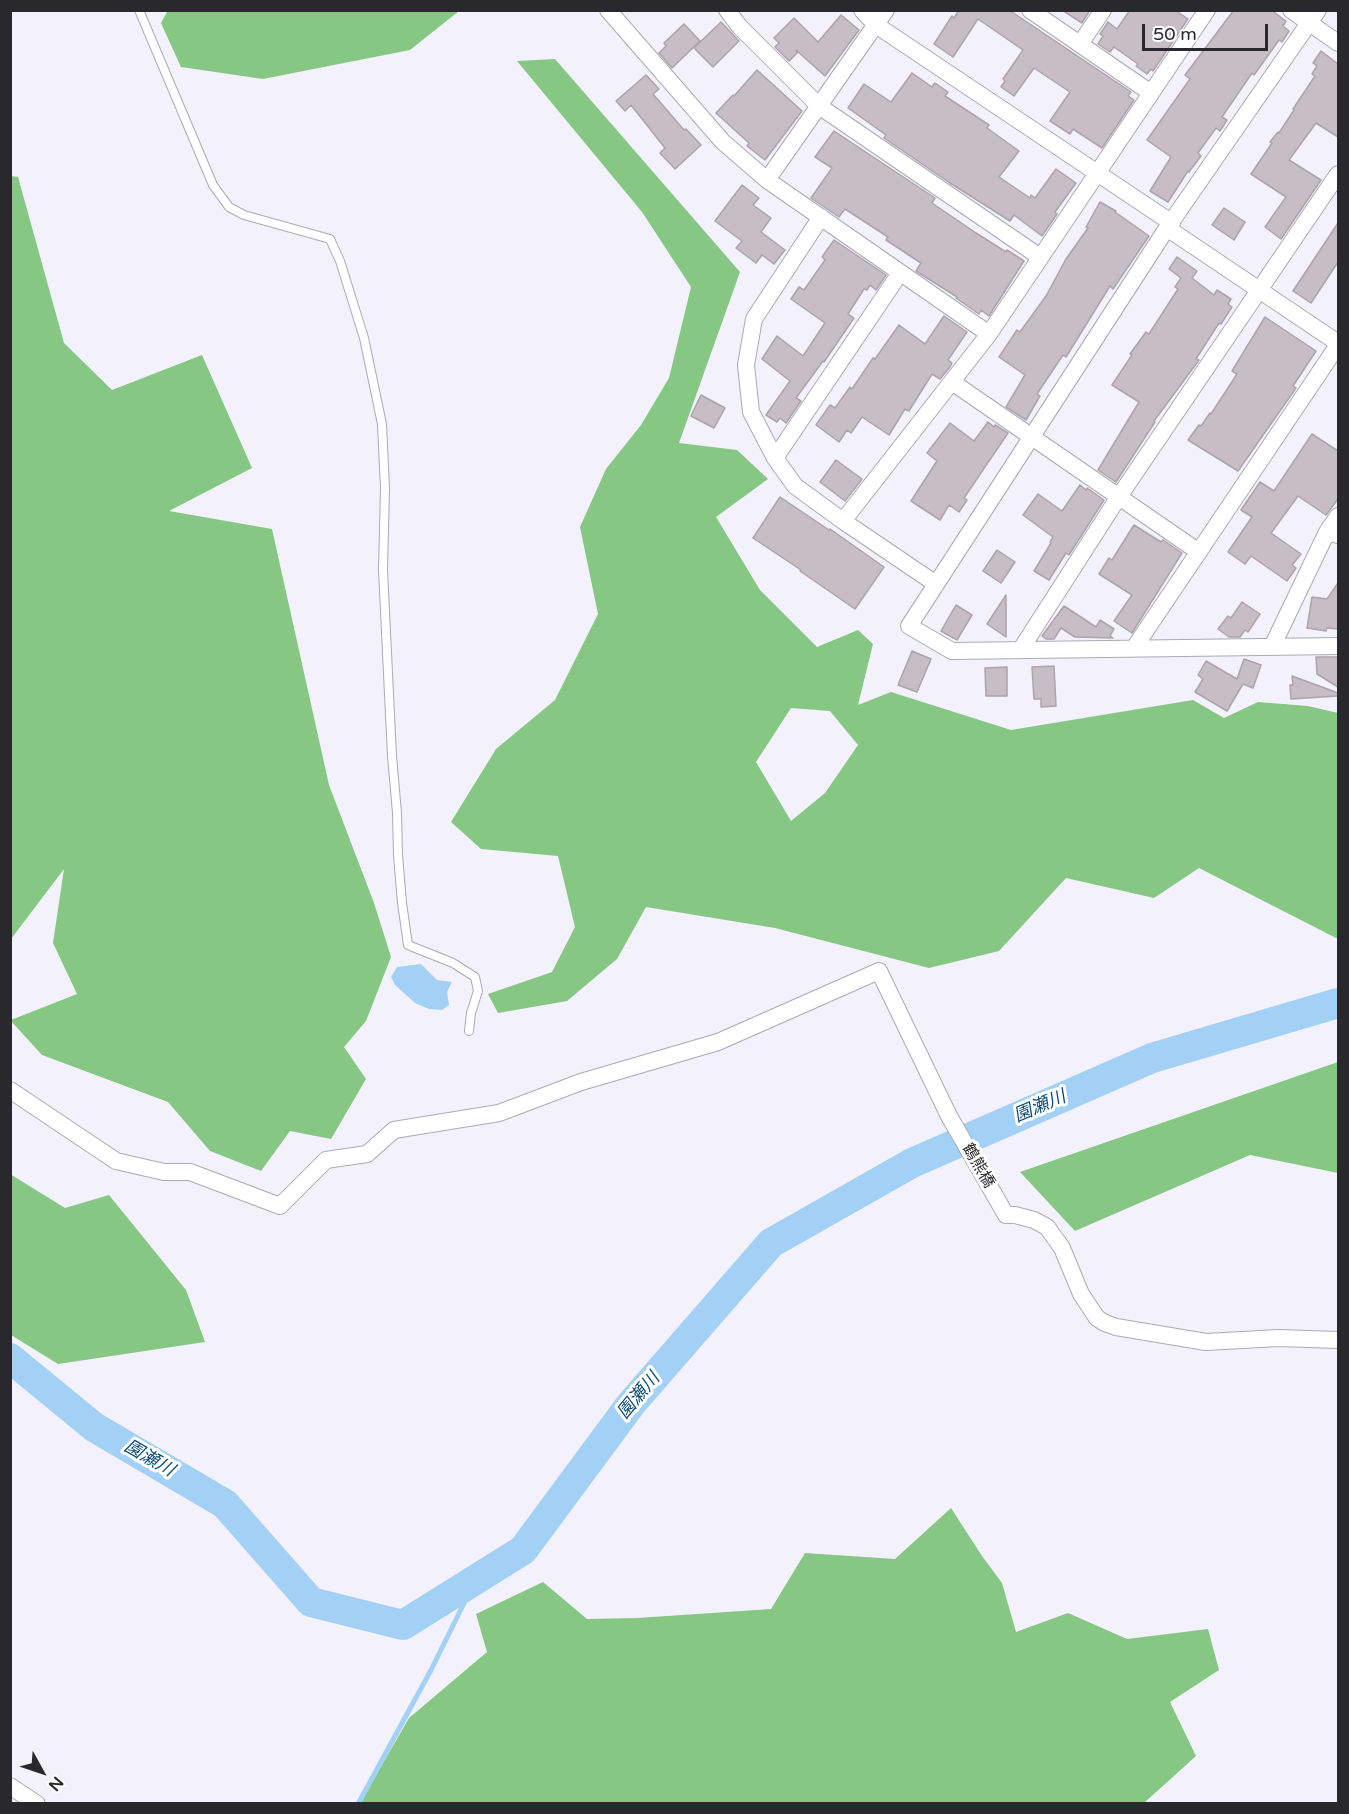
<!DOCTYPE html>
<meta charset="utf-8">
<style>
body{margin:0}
#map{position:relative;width:1349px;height:1814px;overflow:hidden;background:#f2f1fc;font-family:"Varela Round",sans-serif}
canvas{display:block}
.frame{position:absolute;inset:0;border:12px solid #29292d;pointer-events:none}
.north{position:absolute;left:12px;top:1742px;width:60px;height:60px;-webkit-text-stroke:4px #fff;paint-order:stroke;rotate:130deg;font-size:16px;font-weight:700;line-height:24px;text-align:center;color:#29292d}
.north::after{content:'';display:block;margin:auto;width:21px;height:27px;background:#29292d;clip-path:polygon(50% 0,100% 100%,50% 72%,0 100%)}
.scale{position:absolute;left:1142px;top:24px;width:126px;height:27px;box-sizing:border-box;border:3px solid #29292d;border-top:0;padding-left:8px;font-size:18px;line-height:21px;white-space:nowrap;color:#29292d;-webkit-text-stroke:4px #fff;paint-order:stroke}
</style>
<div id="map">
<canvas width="1349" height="1814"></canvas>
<div class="frame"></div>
<div class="north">N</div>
<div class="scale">50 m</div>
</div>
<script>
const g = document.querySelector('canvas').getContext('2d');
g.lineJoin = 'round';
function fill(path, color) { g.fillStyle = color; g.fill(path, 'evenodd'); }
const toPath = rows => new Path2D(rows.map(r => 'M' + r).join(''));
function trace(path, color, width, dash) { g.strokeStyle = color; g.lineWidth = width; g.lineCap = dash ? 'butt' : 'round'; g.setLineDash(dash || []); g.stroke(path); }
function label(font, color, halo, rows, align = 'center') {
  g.font = font + ' "Varela Round","Noto Sans JP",sans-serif'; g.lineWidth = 6; g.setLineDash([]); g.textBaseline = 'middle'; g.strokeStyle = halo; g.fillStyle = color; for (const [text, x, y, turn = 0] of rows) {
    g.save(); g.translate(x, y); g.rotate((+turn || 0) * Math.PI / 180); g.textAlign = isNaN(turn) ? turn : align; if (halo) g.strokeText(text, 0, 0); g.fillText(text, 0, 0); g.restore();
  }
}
fill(toPath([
 [168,10,459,10,459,11,410,50,263,79,181,67,161,23],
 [555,59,740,272,679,443,737,450,768,479,716,517,760,590,817,647,858,630,873,644,858,705,891,692,1011,730,1193,700,1224,718,1258,702,1308,706,1338,713,1338,939,1199,868,1154,898,1066,878,999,951,929,968,775,928,646,907,617,959,567,1001,498,1013,488,994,552,972,575,927,558,856,481,849,451,822,496,749,555,700,598,614,580,527,606,469,641,425,669,378,691,287,642,212,517,61],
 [791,708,830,711,858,745,825,793,791,821,756,762],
 [11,176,18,177,64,343,112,390,202,355,252,468,169,511,272,529,329,785,374,903,391,957,366,1021,344,1047,366,1079,331,1139,290,1131,261,1171,210,1151,168,1102,42,1055,11,1021,11,1020,77,994,53,943,64,869,11,939],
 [1338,1062,1338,1173,1250,1155,1075,1231,1020,1172],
 [10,1174,65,1208,109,1195,186,1290,205,1342,58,1364,11,1335],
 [951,1508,982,1556,1002,1583,1016,1632,1068,1613,1127,1639,1208,1629,1219,1670,1170,1702,1196,1756,1144,1803,360,1803,409,1718,487,1652,476,1614,543,1582,587,1619,637,1618,771,1609,805,1553,895,1559]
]), '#86c783');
fill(toPath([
 [421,964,437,980,452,982,447,992,449,1005,442,1010,429,1009,415,1003,395,985,391,977,397,967]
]), '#a3d1f5');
trace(toPath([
 [358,1804,431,1670,476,1579]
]), '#a3d1f5', 5);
trace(toPath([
 [10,1358,94,1427,225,1504,311,1602,403,1625,523,1550,631,1404,771,1243,912,1163,1152,1058,1338,1003]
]), '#a3d1f5', 30);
const building = toPath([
 [959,10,1009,10,1131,92,1128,96,1134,100,1102,148,1073,129,1070,134,1050,121,1070,92,1034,68,1014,96,1001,87,1005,81,1003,79,1023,50,978,19,953,57,934,44,952,16,954,18,959,10],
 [1062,10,1090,10,1082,23,1062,10],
 [1130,10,1175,10,1188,19,1153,71,1151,69,1147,74,1136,66,1138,64,1114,47,1110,52,1098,44,1103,36,1100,34,1108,22,1117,29,1130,10],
 [1234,10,1271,10,1286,21,1283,26,1289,31,1282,42,1279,40,1254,75,1252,73,1222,117,1227,120,1220,131,1216,128,1198,153,1201,156,1189,172,1188,171,1168,202,1150,191,1171,157,1147,140,1190,79,1185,75,1234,10],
 [841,15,859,30,825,76,796,50,797,53,789,61,775,47,779,43,774,38,794,18,818,42,841,15],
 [721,22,739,41,713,67,694,48,721,22],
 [684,24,700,41,672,68,659,53,666,46,664,43,684,24],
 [1321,51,1338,64,1338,137,1316,123,1289,160,1321,180,1281,239,1265,227,1286,197,1251,174,1272,143,1270,142,1278,132,1279,133,1294,110,1293,109,1315,76,1312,74,1317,66,1313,63,1321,51],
 [757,70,802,111,765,160,747,146,749,143,716,113,733,95,734,96,757,70],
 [912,73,932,87,935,83,948,92,945,96,989,125,987,128,1019,151,999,177,1030,198,1031,195,1035,198,1056,169,1076,183,1055,212,1057,214,1042,236,1014,215,1010,221,950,183,884,138,886,135,848,108,864,84,891,102,912,73],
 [646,75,659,89,653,94,684,130,686,129,701,145,675,169,660,153,665,148,631,105,625,111,616,101,646,75],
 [834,131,935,198,932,203,976,233,1006,252,1007,250,1024,261,989,316,981,310,979,314,956,298,957,297,916,271,921,263,886,240,888,237,845,209,839,217,811,198,832,168,815,157,834,131],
 [742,185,759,198,753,205,771,218,761,232,785,250,774,264,762,255,756,263,736,248,742,241,715,221,742,185],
 [1100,202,1116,211,1115,212,1149,236,1113,289,1110,286,1066,357,1063,355,1037,394,1040,396,1026,420,1006,407,1025,375,999,357,1017,330,1020,332,1046,296,1066,259,1088,228,1086,227,1100,202],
 [1224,208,1245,222,1234,240,1212,225,1224,208],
 [1338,223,1338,262,1311,303,1293,291,1338,223],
 [834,240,886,275,876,290,870,285,867,290,864,289,848,314,854,318,824,362,823,361,796,398,801,401,786,423,780,418,777,422,766,415,790,381,762,359,777,336,803,356,825,323,791,299,799,287,804,290,825,260,822,257,834,240],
 [1177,257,1197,271,1192,278,1214,295,1217,290,1231,299,1228,304,1232,307,1221,324,1219,323,1196,359,1199,360,1154,421,1155,422,1116,482,1098,470,1139,402,1112,385,1132,355,1130,354,1146,332,1149,334,1178,289,1175,287,1181,278,1169,269,1177,257],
 [944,316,967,332,948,360,952,363,950,367,940,379,932,374,909,411,905,409,889,435,862,417,851,433,847,430,839,442,816,425,830,405,835,408,850,387,852,389,873,358,875,359,899,325,925,344,944,316],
 [1265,317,1316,351,1293,386,1296,388,1238,471,1188,440,1199,425,1201,426,1210,413,1211,414,1237,374,1232,371,1265,317],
 [701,395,725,408,714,428,691,416,701,395],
 [988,422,994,427,995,425,1008,433,964,498,967,500,959,512,949,505,940,520,911,501,937,461,927,453,950,423,974,441,988,422],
 [1312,434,1338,451,1338,499,1326,515,1298,496,1271,533,1301,554,1292,565,1296,568,1287,581,1251,556,1245,564,1228,552,1252,517,1241,510,1260,482,1274,491,1312,434],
 [836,460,862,479,845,501,820,482,836,460],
 [1080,485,1086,490,1087,488,1104,500,1069,555,1066,553,1049,580,1034,571,1051,543,1050,542,1053,537,1023,515,1038,494,1062,511,1080,485],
 [780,497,829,530,830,529,884,567,855,609,800,571,801,570,753,538,780,497],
 [1134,525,1161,542,1163,540,1182,553,1132,633,1114,621,1132,595,1099,574,1109,558,1112,560,1134,525],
 [997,550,1015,562,1001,583,983,571,997,550],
 [1338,583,1338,629,1327,628,1326,631,1307,628,1312,597,1327,599,1338,583],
 [1006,595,1006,637,987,624,1006,595],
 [1242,602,1260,614,1248,632,1245,630,1240,637,1229,637,1218,629,1228,616,1231,618,1242,602],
 [956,605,972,615,957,640,941,631,956,605],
 [1064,606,1096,627,1100,620,1114,629,1110,636,1113,638,1075,637,1061,628,1054,639,1046,639,1042,636,1064,606],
 [912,651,931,659,917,692,898,685,912,651],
 [1338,657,1338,656,1338,687,1317,674,1316,657,1338,657],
 [1244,659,1261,665,1253,688,1243,684,1227,711,1195,692,1203,679,1198,675,1206,661,1237,679,1244,659],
 [1054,666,1056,706,1041,707,1041,699,1034,699,1032,667,1054,666],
 [1007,667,1007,696,986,696,985,668,1007,667],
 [1292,676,1338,693,1338,696,1291,699,1290,685,1293,685,1292,676]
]);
fill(building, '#c6bdc5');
trace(building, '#aca3ab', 1.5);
const lane = toPath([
 [139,10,213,185,229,207,244,215,330,239,340,261,364,338,382,424,385,488,383,570,392,756,397,813,398,855,402,903,408,945,453,963,475,977,478,991,471,1013,469,1031]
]);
const street = toPath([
 [608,10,723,142,767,180],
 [727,10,740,27,819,106,1040,257],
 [862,10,876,25,1172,223],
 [886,10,767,180,989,334,843,521,936,584],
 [1030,10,1151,93],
 [1291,10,1338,43],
 [1318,10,1167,228,909,626,952,651,1338,646],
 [1080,44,1103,10],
 [821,217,754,319,746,365,751,412,775,458,795,486,843,521],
 [1167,228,1338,343],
 [989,334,1207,10],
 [952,382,1199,552],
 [775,458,900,273],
 [1327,532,1338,516],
 [1272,647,1327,532,1338,535],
 [1134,648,1338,345],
 [1021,649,1118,498,1338,174],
 [10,1090,116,1161,164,1172,190,1172,280,1206,326,1160,367,1154,394,1130,499,1113,581,1082,718,1042,879,971,949,1116,1006,1215,1015,1215,1034,1220,1047,1227,1062,1248,1081,1294,1097,1318,1105,1323,1116,1327,1206,1342,1278,1338,1338,1340],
 [10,1786,37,1804]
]);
trace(lane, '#abaab5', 10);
trace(street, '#abaab5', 18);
trace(lane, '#fff', 8);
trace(street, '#fff', 16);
label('16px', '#29292d', '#fff', [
 ["鶴熊橋",978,1166,60]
]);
label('italic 18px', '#0c4c72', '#fff', [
 ["園瀬川",1040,1107,-23],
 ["園瀬川",639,1396,-50],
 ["園瀬川",149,1459,30]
]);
</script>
